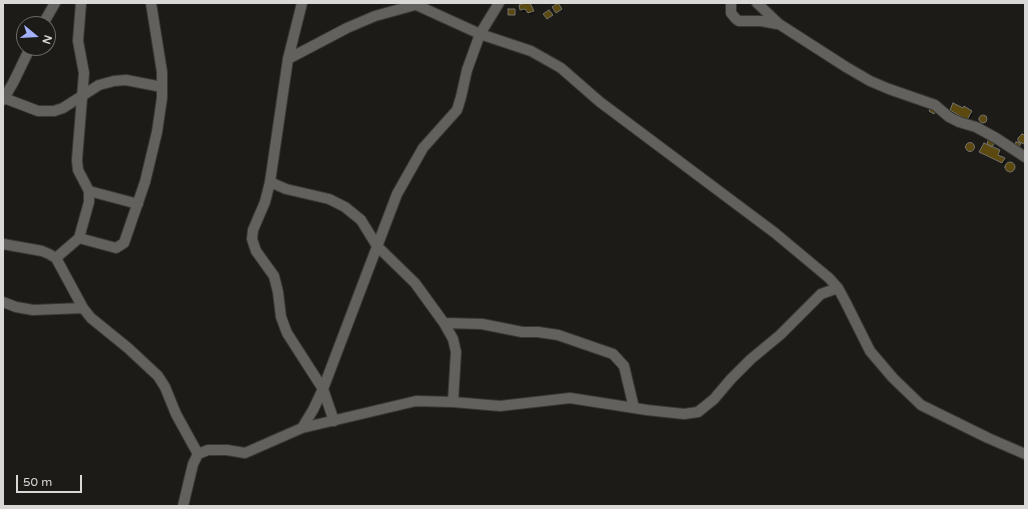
<!DOCTYPE html>
<style>
body{margin:0}
#map{position:relative;width:1028px;height:509px;overflow:hidden;background:#1c1b18;font-family:"Varela Round",sans-serif}
canvas{display:block}
.frame{position:absolute;inset:0;border:4px solid #d9d8d6;pointer-events:none}
.north{position:absolute;left:16px;top:16px;width:40px;height:40px;box-sizing:border-box;background:#1c1b18;border:1px solid #686764;border-radius:50%;rotate:108deg;font-size:11px;font-weight:700;line-height:16px;text-align:center;color:#d9d8d6}
.north::after{content:'';display:block;margin:auto;width:14px;height:18px;background:#a4b2fc;clip-path:polygon(50% 0,100% 100%,50% 72%,0 100%)}
.scale{position:absolute;left:16px;top:475px;width:66px;height:18px;box-sizing:border-box;border:2px solid #d9d8d6;border-top:0;padding-left:5px;font-size:12px;line-height:14px;white-space:nowrap;color:#d9d8d6;-webkit-text-stroke:3px #1c1b18;paint-order:stroke}
</style>
<div id="map">
<canvas width="1028" height="509"></canvas>
<div class="frame"></div>
<div class="north">N</div>
<div class="scale">50 m</div>
</div>
<script>
const g = document.querySelector('canvas').getContext('2d');
g.lineJoin = 'round';
function fill(path, color) { g.fillStyle = color; g.fill(path, 'evenodd'); }
const toPath = rows => new Path2D(rows.map(r => 'M' + r).join(''));
function trace(path, color, width, dash) { g.strokeStyle = color; g.lineWidth = width; g.lineCap = dash ? 'butt' : 'round'; g.setLineDash(dash || []); g.stroke(path); }
fill(toPath([
 [527,3,529,3,534,13,530,15,528,11,523,12,521,10],
 [963,109,971,112,973,114,968,122,953,113,951,110],
 '980.5 120a3.5 3.5 0 1 1 7 0a3.5 3.5 0 1 1-7 0Z',
 [994,142,992,148,999,151,1001,154,999,157,1004,159,1006,162,1004,165,982,154,981,151,989,146,988,144],
 '966.5 148a3.5 3.5 0 1 1 7 0a3.5 3.5 0 1 1-7 0Z',
 '1005.5 168a4.5 4.5 0 1 1 9 0a4.5 4.5 0 1 1-9 0Z'
]), '#0007');
const building = toPath([
 [524,3,530,3,534,11,528,13,525,9,520,10,519,5,524,3],
 [558,3,562,9,556,13,552,7,558,3],
 [508,9,515,9,515,15,508,15,508,9],
 [549,10,553,15,547,19,543,14,549,10],
 [953,103,963,108,964,106,972,111,967,120,950,110,953,103],
 [931,107,936,109,934,114,929,111,931,107],
 '979 119a4 4 0 1 1 8 0a4 4 0 1 1-8 0Z',
 [1022,134,1025,135,1025,143,1024,144,1018,141,1018,138,1022,134],
 [989,138,995,141,992,147,987,144,989,138],
 [1016,142,1021,143,1018,149,1014,148,1016,142],
 '965.5 147a4.5 4.5 0 1 1 9 0a4.5 4.5 0 1 1-9 0Z',
 [984,143,1000,150,998,155,1005,158,1002,163,979,152,984,143],
 '1005 167a5 5 0 1 1 10 0a5 5 0 1 1-10 0Z'
]);
fill(building, '#5b490f');
trace(building, '#73726e', 1);
const street = toPath([
 [302,3,288,59,270,182,265,202,253,230,252,239,256,251,274,276,278,292,281,317,287,333,323,389,334,421],
 [412,3,480,34,531,51,561,68,600,102,775,233,829,278,838,288,846,303,870,351,893,378,921,405,988,438,1025,454],
 [731,3,731,13,736,19,739,21,761,21,777,24],
 [757,3,779,24,846,67,870,81,889,89,935,105,949,117,959,122,976,127,996,138,1025,157],
 [43,24,55,3],
 [288,59,347,28,375,16,415,5],
 [4,98,38,111,54,111,63,108,99,85,114,81,126,80,162,87],
 [3,100,13,83,30,48],
 [270,182,286,189,329,199,345,207,361,220,377,246,415,283,444,323,453,339,456,352,453,402],
 [89,191,138,204],
 [79,238,116,248,124,243,145,182,157,132,162,98,162,72,151,3],
 [3,244,42,251,49,254,56,258,83,308,91,318,128,348,158,376,165,387,176,414,198,454],
 [56,258,79,238,89,202,89,191,78,170,77,160,84,73,78,41,81,3],
 [3,302,16,307,33,310,83,308],
 [444,323,482,324,522,332,538,332,558,335,613,354,624,366,634,408],
 [302,428,313,410,323,389,397,194,423,148,457,110,461,97,467,70,480,34,499,3],
 [183,506,193,464,198,454,208,450,227,450,245,453,302,428,416,401,453,402,500,406,570,398,647,410,684,414,698,412,714,399,731,379,751,359,780,335,821,294,838,288]
]);
trace(street, '#393836', 12);
trace(street, '#62615e', 10);
</script>
